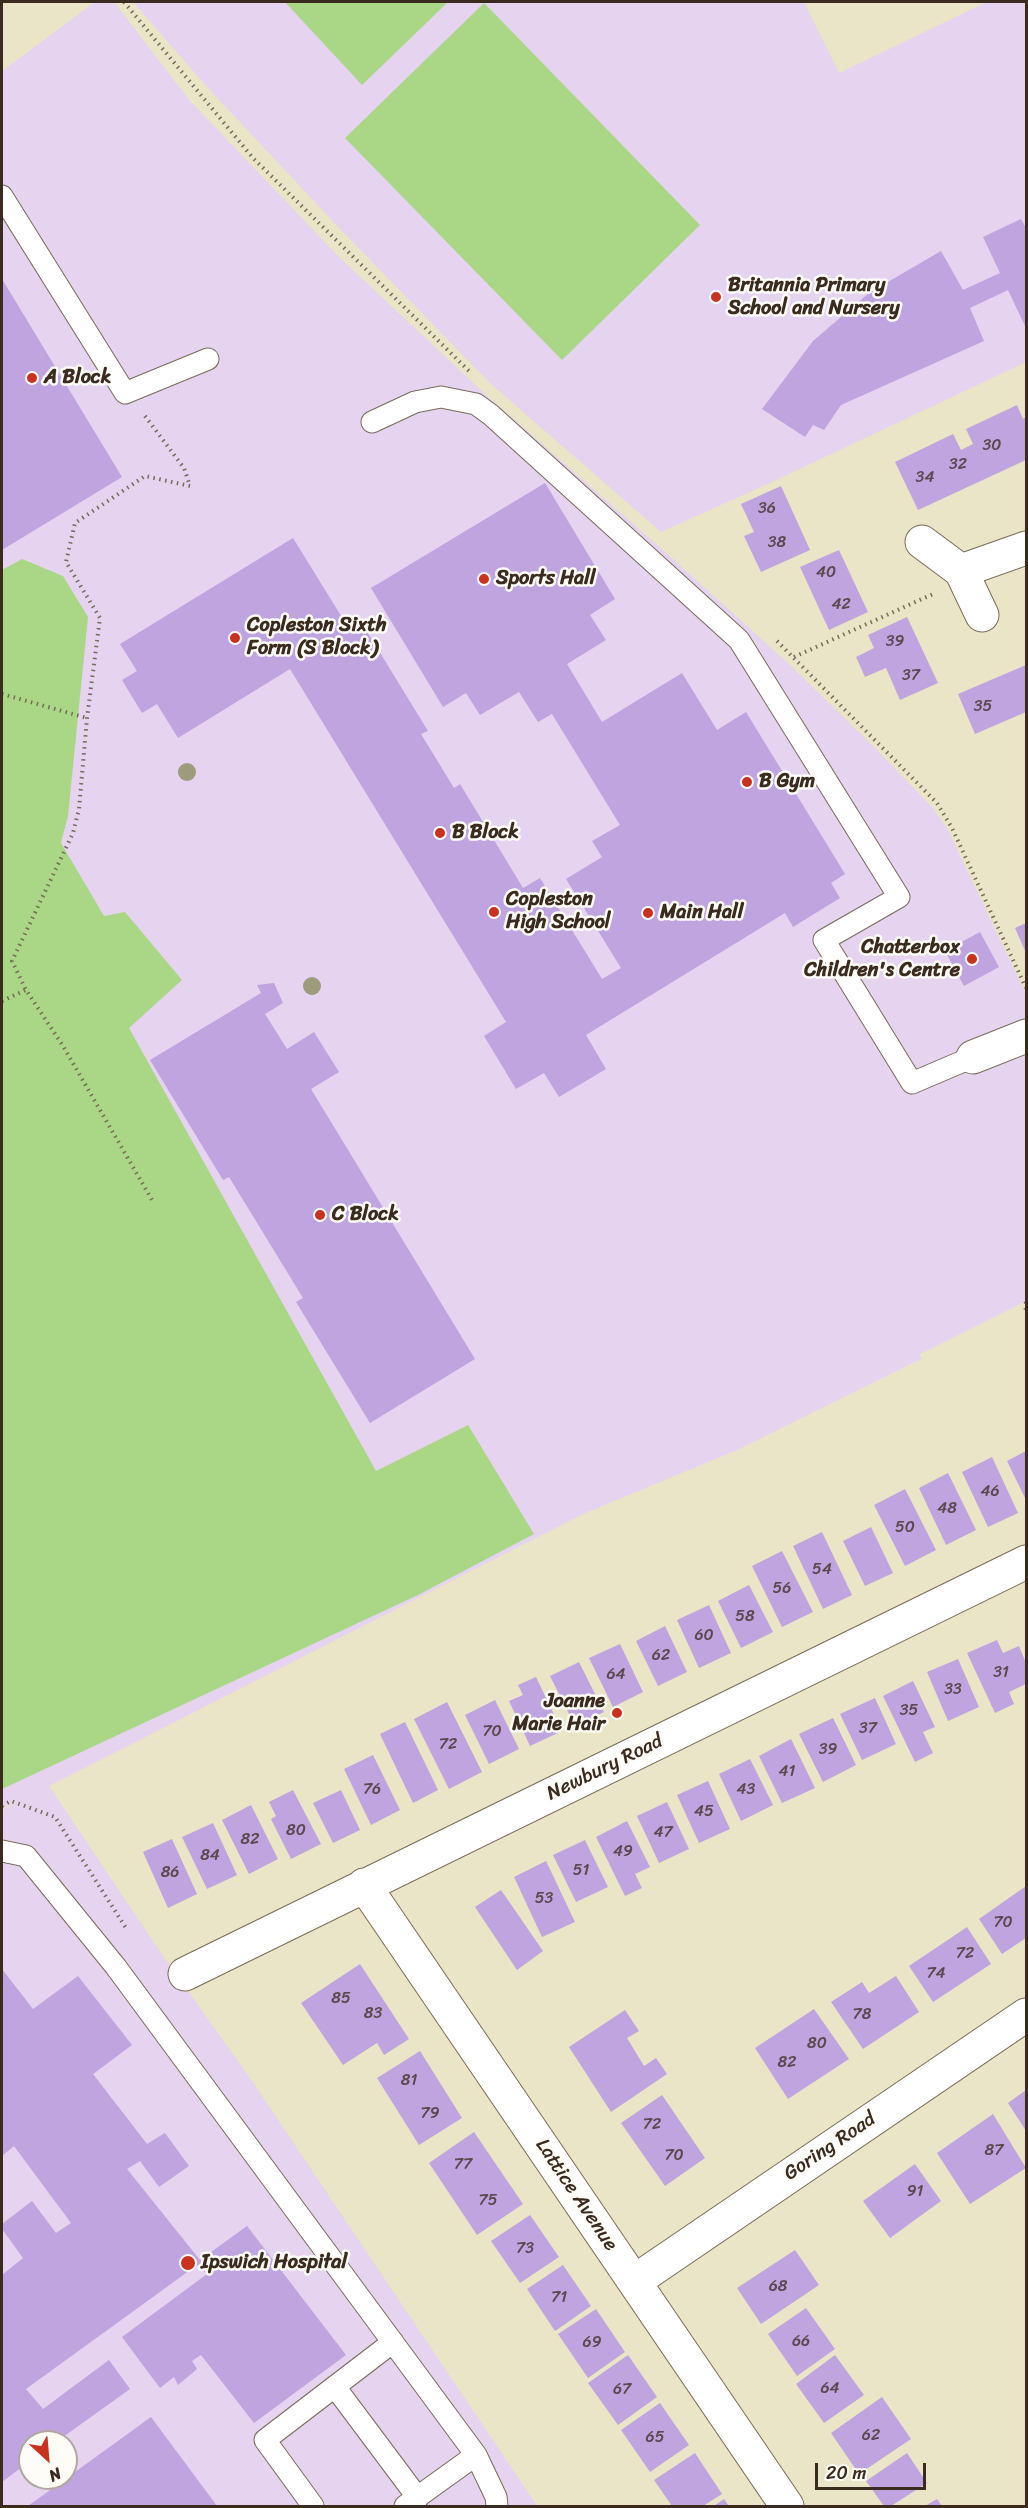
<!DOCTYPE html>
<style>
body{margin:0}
#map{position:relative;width:1028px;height:2508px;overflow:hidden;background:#eae5c6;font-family:Sriracha,sans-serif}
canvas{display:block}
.frame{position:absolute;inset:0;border:3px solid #3b2a1e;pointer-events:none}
.north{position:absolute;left:18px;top:2430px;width:60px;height:60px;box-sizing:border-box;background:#fdfcf7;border:2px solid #afa8a0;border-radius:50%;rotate:154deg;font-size:16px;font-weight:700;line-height:24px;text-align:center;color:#3b2a1e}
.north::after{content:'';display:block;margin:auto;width:21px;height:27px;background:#c8321e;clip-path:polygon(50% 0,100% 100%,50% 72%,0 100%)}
.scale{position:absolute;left:815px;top:2463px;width:111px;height:27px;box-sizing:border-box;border:3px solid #3b2a1e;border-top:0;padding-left:8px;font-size:18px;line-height:21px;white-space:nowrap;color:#3b2a1e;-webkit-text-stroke:4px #fdfcf7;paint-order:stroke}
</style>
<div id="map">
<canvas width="1028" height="2508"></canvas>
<div class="frame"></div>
<div class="north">N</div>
<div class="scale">20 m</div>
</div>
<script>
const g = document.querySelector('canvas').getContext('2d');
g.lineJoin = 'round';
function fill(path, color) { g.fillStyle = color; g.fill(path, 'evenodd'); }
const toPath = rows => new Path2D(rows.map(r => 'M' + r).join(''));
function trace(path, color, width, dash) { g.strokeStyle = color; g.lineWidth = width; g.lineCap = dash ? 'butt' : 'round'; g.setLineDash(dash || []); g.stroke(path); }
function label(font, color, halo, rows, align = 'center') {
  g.font = font + ' Sriracha,sans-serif'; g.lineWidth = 5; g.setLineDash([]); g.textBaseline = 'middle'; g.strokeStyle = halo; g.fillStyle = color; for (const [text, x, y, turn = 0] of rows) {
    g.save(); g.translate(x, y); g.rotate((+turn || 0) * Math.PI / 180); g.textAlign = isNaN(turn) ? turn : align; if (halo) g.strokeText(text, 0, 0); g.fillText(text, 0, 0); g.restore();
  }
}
fill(toPath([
 [95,2,114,2,190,101,339,257,485,394,672,558,790,665,872,745,932,807,948,830,1026,994,1026,1301,920,1354,921,1359,737,1450,583,1514,49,1786,159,1950,254,2084,537,2506,2,2506,2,1810,18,1801,2,1808,2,71],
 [30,2442,66,2442,66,2478,30,2478],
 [133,2,804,2,839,73,987,2,1026,2,1026,362,772,482,661,532,490,383,342,231,208,88]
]), '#e5d3f0');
fill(toPath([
 [285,2,448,2,362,85],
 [484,3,700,225,562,360,345,138],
 [22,559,63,576,88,617,68,816,61,843,104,916,125,912,182,980,129,1028,376,1471,468,1425,534,1534,418,1595,2,1789,2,570]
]), '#a9d785');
fill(toPath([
 [1021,219,1026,228,1026,328,1008,290,970,308,984,341,841,405,824,430,813,425,805,437,762,409,813,341,869,293,941,251,963,290,1000,273,983,237],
 [2,279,122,477,2,550],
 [1017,405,1023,419,1026,417,1026,460,918,510,895,462,953,434,961,450,973,444,966,429],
 [545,483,615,599,590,615,606,640,567,664,602,722,682,673,717,730,746,712,845,874,831,883,840,898,793,927,785,913,586,1035,606,1069,559,1097,544,1073,516,1089,484,1036,506,1022,290,669,178,738,157,704,142,713,122,680,137,671,120,644,293,538,351,632,363,625,428,731,421,734,454,788,460,784,523,888,540,878,602,979,621,968,566,879,602,857,592,841,620,825,552,714,538,722,519,692,480,715,466,693,443,707,371,588],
 [781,486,810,550,761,572,744,536,754,532,741,504],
 [839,550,868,612,829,630,800,567],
 [907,617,938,683,900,700,886,668,865,677,856,657,874,648,868,635],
 [1026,665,1026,712,975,734,958,694],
 [1026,923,1026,953,1015,928],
 [980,932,999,967,964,986,945,951],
 [274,983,283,1003,265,1014,287,1049,314,1032,339,1072,311,1089,475,1359,370,1423,296,1302,303,1298,229,1177,223,1180,150,1060,261,993,257,985],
 [1026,1451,1026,1500,1007,1461],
 [992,1457,1018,1513,988,1527,962,1472],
 [948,1473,976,1530,946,1545,919,1488],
 [905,1489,936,1550,905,1566,874,1505],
 [871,1527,893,1573,865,1586,843,1541],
 [822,1532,852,1595,823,1609,793,1546],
 [782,1551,813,1612,782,1627,752,1566],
 [749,1585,773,1632,741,1648,718,1601],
 [709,1605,731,1653,699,1668,677,1620],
 [665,1626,687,1672,658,1686,636,1641],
 [997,1640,1003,1653,1019,1646,1026,1663,1026,1684,1009,1692,1014,1704,995,1713,967,1653],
 [620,1644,643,1692,613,1707,589,1658],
 [958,1659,979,1707,948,1721,927,1672],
 [579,1662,604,1712,575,1726,550,1676],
 [536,1677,562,1731,530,1746,509,1701,523,1695,518,1685],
 [913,1681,935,1727,923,1732,933,1753,915,1762,883,1696],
 [875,1698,896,1744,862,1760,840,1714],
 [495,1700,519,1749,489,1764,465,1715],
 [447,1702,482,1772,449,1789,414,1719],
 [833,1718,856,1765,823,1782,799,1734],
 [405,1722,438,1790,413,1803,380,1734],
 [791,1739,815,1788,782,1803,759,1756],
 [373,1755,400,1810,371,1825,344,1769],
 [750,1759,773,1805,741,1821,719,1774],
 [708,1781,730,1829,699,1843,677,1795],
 [293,1790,321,1844,291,1859,271,1819,276,1816,269,1802],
 [341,1790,360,1830,333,1843,313,1803],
 [667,1802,689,1849,659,1863,637,1816],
 [251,1805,278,1859,249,1874,222,1820],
 [627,1821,650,1867,635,1874,642,1888,625,1896,596,1837],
 [213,1823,237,1875,207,1889,182,1837],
 [172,1839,197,1894,168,1908,143,1852],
 [585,1840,608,1887,576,1902,553,1855],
 [546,1861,575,1922,542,1937,514,1877],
 [1026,1886,1026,1938,1002,1954,979,1919],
 [501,1890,543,1951,517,1970,475,1907],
 [967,1927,991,1964,933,2002,909,1966],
 [360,1964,409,2039,384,2055,377,2043,343,2065,301,2003],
 [2,1969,33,2009,78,1976,132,2045,93,2074,147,2144,165,2133,189,2166,159,2187,140,2161,127,2169,200,2260,247,2226,346,2355,254,2423,201,2355,192,2361,197,2369,178,2385,174,2377,160,2388,122,2337,207,2274,197,2265,26,2389,43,2409,109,2360,130,2389,56,2442,30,2442,30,2461,2,2482,2,2275,23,2258,2,2229,2,2224,32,2201,56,2233,71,2223,14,2146,2,2156],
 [896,1976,919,2012,863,2049,831,2002,862,1982,869,1993],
 [814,2009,849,2059,788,2099,755,2048],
 [625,2010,639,2031,627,2038,644,2066,656,2058,667,2074,611,2112,569,2047],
 [420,2051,462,2118,419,2145,377,2078],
 [1026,2090,1026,2131,1008,2103],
 [662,2095,705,2158,665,2186,621,2123],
 [993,2114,1026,2168,970,2204,937,2153],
 [474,2132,523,2204,477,2235,429,2163],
 [915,2164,941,2201,890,2238,863,2201],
 [530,2215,559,2257,520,2283,491,2241],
 [795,2250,819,2285,761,2324,737,2288],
 [563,2265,591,2306,555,2331,527,2289],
 [806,2308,835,2349,797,2376,768,2334],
 [596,2309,625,2352,588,2378,558,2334],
 [628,2355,657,2397,618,2425,588,2383],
 [835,2355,864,2395,824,2423,796,2384],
 [882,2397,911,2439,859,2474,831,2433],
 [660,2403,689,2445,650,2472,621,2430],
 [151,2417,217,2506,28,2506],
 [695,2453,722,2494,703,2506,672,2506,654,2480],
 [907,2453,927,2483,891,2506,884,2506,866,2481],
 [724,2499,729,2506,714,2506],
 [937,2499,942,2506,925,2506]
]), '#bfa4df');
const lane = toPath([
 [2,196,125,393,208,359],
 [372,422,415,402,441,397,476,404,491,415,739,640,899,897,824,940,912,1083,973,1057],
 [2,1851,26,1856,116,1967,476,2455,496,2497,497,2506],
 [335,2387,418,2498],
 [313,2506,265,2440,393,2342],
 [405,2506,476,2455]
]);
const street = toPath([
 [922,542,961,571,982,615],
 [961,571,1026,548],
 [973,1057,1026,1036],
 [364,1885,787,2506],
 [185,1974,1026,1562],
 [635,2281,1026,2015]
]);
trace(lane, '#786b59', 23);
trace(street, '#786b59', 35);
trace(toPath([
 [124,2,253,158,471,373],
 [145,416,184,468,190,486,145,476,75,523,66,562,100,618,87,718,79,809,73,833,12,961,26,990,63,1046,152,1200],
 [777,641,937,803,952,828,1026,988],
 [794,657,933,594],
 [2,694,87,718],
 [2,1001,26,990],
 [1026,1303,1024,1305,1026,1310],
 [2,1806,11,1801,55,1817,126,1928]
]), '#786b59', 4, [1.5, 4.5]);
trace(lane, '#fff', 21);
trace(street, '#fff', 33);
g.fillStyle = '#9c9b7b';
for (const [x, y] of [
 [187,772],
 [312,986]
]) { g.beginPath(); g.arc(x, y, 9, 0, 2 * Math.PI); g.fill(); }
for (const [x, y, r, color] of [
 [716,297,6,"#c8321e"],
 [32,378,6,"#c8321e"],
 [484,579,6,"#c8321e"],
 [235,638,6,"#c8321e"],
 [747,782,6,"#c8321e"],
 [440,833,6,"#c8321e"],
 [494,912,6,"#c8321e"],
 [648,913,6,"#c8321e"],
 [972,959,6,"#c8321e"],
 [320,1215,6,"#c8321e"],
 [617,1713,6,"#c8321e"],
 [188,2263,8,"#c8321e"]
]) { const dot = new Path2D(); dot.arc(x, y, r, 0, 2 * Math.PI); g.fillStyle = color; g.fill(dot); trace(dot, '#fdfcf7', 2); }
label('16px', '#5c484e', null, [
 ["30",992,446],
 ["32",958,465],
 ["34",925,478],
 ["36",767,509],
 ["38",777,543],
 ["40",826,573],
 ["42",841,605],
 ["39",895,642],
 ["37",911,676],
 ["35",983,707],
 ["46",990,1492],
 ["48",947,1509],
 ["50",905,1528],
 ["54",822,1570],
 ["56",782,1589],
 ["58",745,1617],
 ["60",704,1636],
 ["62",661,1656],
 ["31",1001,1673],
 ["64",616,1675],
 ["33",953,1690],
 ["35",909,1711],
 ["37",868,1729],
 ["70",492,1732],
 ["72",448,1745],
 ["39",828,1750],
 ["41",787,1772],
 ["76",372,1790],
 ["43",746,1790],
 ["45",704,1812],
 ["80",296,1831],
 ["47",663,1833],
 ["82",250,1840],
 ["49",623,1852],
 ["84",210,1856],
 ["51",581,1871],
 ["86",170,1873],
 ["53",544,1899],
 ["70",1003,1923],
 ["72",965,1954],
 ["74",936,1974],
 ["85",341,1999],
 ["83",373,2014],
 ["78",862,2015],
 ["80",817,2044],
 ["82",787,2063],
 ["81",409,2081],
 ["79",430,2114],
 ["72",652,2125],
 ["87",994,2151],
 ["70",674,2156],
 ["77",463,2165],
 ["91",915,2192],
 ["75",488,2201],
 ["73",525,2249],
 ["68",778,2287],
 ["71",559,2298],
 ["66",801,2342],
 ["69",592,2343],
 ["64",830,2389],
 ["67",622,2390],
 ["62",871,2436],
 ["65",655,2438]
]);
label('bold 20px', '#3b2a1e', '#fdfcf7', [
 ["Britannia Primary",728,286],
 ["School and Nursery",728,309],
 ["A Block",44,378],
 ["Sports Hall",496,579],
 ["Copleston Sixth",247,626],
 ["Form (S Block)",247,649],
 ["B Gym",759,782],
 ["B Block",452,833],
 ["Copleston",506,900],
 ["High School",506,923],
 ["Main Hall",660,913],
 ["Chatterbox",960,948,"right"],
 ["Children's Centre",960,971,"right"],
 ["C Block",332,1215],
 ["Joanne",605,1702,"right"],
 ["Marie Hair",605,1725,"right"],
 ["Ipswich Hospital",201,2263]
], 'left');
label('20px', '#3b2a1e', '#fdfcf7', [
 ["Newbury Road",605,1768,-26],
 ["Goring Road",830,2147,-34],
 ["Lattice Avenue",576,2195,56]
]);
</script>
